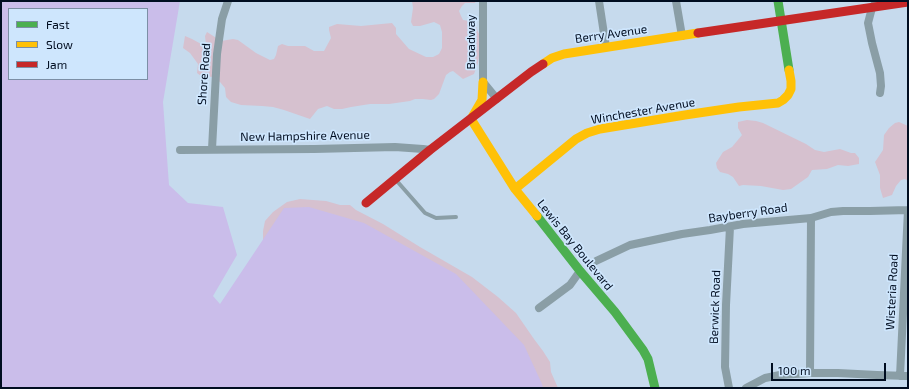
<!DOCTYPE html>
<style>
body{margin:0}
#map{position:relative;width:909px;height:389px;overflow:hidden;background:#c6daed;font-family:"Exo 2",sans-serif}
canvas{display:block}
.frame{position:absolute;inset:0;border:2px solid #000d20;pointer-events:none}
.legend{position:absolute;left:8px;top:8px;width:140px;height:72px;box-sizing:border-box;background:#cee6fd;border:1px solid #7c8fa5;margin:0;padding:5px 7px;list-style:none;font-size:12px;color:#000d20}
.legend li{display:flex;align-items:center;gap:8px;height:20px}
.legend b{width:20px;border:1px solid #7c8fa5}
.scale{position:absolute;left:771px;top:363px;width:115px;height:18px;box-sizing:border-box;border:2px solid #000d20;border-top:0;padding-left:5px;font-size:12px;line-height:14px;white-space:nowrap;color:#000d20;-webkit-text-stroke:3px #cee6fd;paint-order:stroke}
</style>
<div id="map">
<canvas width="909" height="389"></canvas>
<div class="frame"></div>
<ul class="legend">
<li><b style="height:5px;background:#4caf50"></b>Fast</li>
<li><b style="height:5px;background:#ffc107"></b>Slow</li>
<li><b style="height:5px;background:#c62828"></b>Jam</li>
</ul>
<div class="scale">100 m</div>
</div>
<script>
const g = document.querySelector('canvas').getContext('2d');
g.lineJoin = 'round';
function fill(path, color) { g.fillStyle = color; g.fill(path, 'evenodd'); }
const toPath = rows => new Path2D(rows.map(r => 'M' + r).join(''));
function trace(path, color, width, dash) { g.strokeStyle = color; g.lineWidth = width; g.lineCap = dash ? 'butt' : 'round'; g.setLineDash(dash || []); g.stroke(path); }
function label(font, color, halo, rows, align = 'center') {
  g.font = font + ' "Exo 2",sans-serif'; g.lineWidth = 3.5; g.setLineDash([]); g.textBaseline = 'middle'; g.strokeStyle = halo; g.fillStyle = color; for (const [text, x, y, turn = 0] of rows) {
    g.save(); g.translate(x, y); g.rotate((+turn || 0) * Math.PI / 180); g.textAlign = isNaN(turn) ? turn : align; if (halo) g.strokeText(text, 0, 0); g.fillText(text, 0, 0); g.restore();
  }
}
fill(toPath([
 [412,1,476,1,475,3,465,3,462,6,459,11,461,16,463,20,470,21,475,24,479,34,480,48,478,63,474,74,463,79,453,71,450,72,446,75,439,94,434,99,431,100,423,99,415,99,410,101,389,104,370,104,351,107,342,109,334,109,327,106,318,109,310,119,284,110,273,107,262,106,241,105,231,102,226,97,225,88,220,82,213,77,201,76,197,73,198,64,190,53,183,48,185,36,192,39,203,45,206,45,205,36,207,32,221,41,233,39,238,40,256,53,270,60,274,59,276,55,278,46,282,44,288,46,305,46,314,51,324,51,331,38,329,30,329,27,337,24,361,26,392,23,396,28,396,34,409,49,426,57,433,57,439,54,442,48,442,32,440,25,434,22,420,26,413,26,411,22,413,8],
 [747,120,756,121,763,123,806,144,815,150,824,152,840,149,851,153,855,153,859,158,859,164,848,166,838,165,827,169,812,170,808,177,791,189,783,190,761,186,743,185,739,186,733,177,728,174,720,172,717,168,716,163,723,152,732,147,742,135,738,128,738,122],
 [899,122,908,126,908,181,905,179,901,180,896,186,892,195,883,198,880,188,880,175,875,162,883,150,884,135,889,128,895,123],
 [300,199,326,201,340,205,350,205,356,210,383,224,420,247,472,277,498,297,516,313,534,339,543,351,550,362,551,372,558,388,522,388,263,243,263,231,265,221,273,212,287,202]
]), '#d6c1cf');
fill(toPath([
 [1,1,180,1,163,102,169,185,188,203,223,207,237,255,213,296,220,304,284,208,309,207,364,223,456,274,524,345,542,384,543,388,1,388],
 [9,9,147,9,147,79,9,79]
]), '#cabdea');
trace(toPath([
 [396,180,425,213,436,218,456,217]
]), '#8a9ea6', 4);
trace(toPath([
 [483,1,483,82,497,99],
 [599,1,606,47],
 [676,1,682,36],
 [874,5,872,8,868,23,872,43,880,73,881,86,880,93],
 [212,149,217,54,222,19,228,1],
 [180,150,314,149,395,147,423,149,430,150],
 [596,261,630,245,682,234,710,230,743,224,811,218,831,212,843,211,870,211,908,210],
 [539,308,570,285,580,271],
 [810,373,811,218],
 [900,376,908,210],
 [729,388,725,367,726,305,730,227],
 [746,388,765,378,780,375,810,373,838,373,877,375,908,376]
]), '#8a9ea6', 8);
trace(toPath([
 [778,1,789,70],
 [537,216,580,271,615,312,643,350,648,359,655,388]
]), '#4caf50', 9);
trace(toPath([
 [543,64,552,58,564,54,698,33],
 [483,82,482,100,471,119,515,189,537,216],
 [515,189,576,139,587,133,600,129,685,115,739,107,778,103,783,100,788,95,791,89,791,81,789,70]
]), '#ffc107', 9);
trace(toPath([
 [698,33,908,2],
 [366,203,430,150,531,72,543,64]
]), '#c62828', 9);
label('12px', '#000d20', '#cee6fd', [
 ["Berry Avenue",611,34,-8],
 ["Broadway",471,42,-90],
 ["Shore Road",204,74,-86],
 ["Winchester Avenue",643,111,-10],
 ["New Hampshire Avenue",305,136,-1],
 ["Bayberry Road",748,213,-8],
 ["Lewis Bay Boulevard",575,245,51],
 ["Wisteria Road",892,292,-87],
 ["Berwick Road",715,307,-88]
]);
</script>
